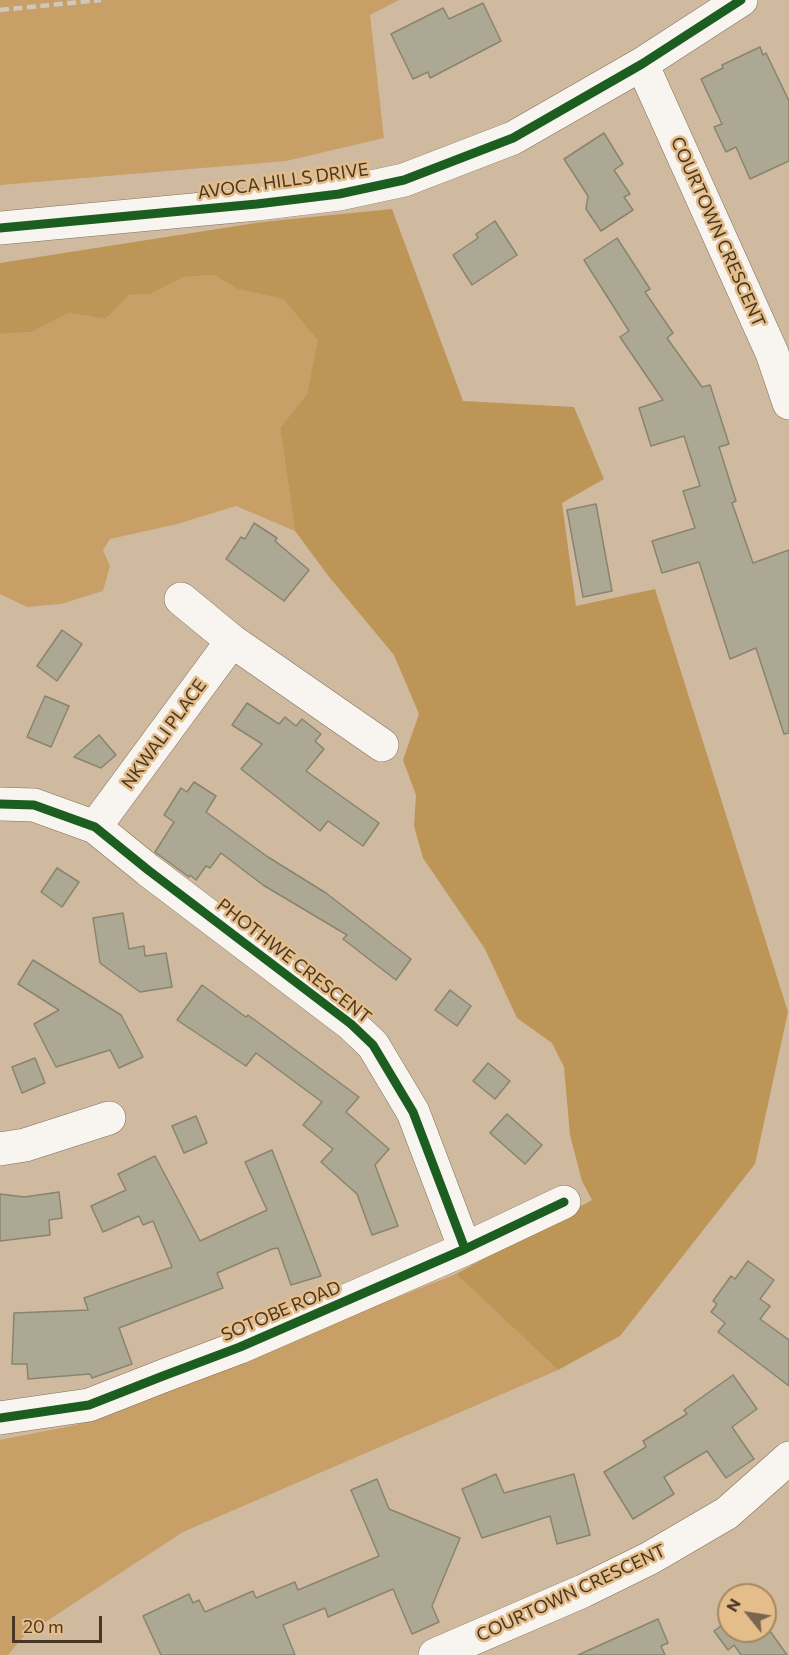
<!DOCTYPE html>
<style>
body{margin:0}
#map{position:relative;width:789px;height:1655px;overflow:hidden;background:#d0ba9f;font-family:Commissioner,sans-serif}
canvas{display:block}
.north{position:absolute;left:717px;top:1583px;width:60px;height:60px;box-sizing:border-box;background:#e4bd8b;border:2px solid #a68861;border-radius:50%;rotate:300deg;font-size:16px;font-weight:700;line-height:24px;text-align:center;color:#483823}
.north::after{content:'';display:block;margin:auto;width:21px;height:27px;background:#78664e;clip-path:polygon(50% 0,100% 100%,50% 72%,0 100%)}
.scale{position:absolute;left:12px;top:1616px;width:90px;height:27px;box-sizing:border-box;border:3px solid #483823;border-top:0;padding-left:8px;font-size:18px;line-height:21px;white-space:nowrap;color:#483823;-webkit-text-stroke:4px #e4bd8b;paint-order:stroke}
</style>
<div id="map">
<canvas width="789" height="1655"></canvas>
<div class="north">N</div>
<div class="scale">20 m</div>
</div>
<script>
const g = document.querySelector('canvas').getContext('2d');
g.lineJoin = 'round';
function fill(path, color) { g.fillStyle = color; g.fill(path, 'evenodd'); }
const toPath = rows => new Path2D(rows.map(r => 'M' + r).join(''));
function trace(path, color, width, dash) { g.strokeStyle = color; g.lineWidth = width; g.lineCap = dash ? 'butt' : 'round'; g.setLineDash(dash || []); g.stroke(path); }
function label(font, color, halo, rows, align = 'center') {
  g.font = font + ' Commissioner,sans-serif'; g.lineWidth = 5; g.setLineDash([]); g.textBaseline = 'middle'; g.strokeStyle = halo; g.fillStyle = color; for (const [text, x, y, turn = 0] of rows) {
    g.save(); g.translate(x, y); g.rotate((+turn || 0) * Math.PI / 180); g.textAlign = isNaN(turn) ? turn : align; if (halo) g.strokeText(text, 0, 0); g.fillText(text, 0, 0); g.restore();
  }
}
fill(toPath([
 [0,0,399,0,370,15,384,138,286,161,0,185],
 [214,275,237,289,283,299,319,340,307,394,280,428,295,531,236,506,177,524,110,539,103,550,110,566,103,591,61,604,27,607,0,594,0,334,32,332,69,313,106,319,129,295,150,294,184,277],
 [456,1274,558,1370,183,1532,24,1636,8,1655,0,1655,0,1440,76,1425]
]), '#c79f67');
fill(toPath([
 [392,209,463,401,574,407,604,479,562,503,576,606,655,589,788,1012,755,1164,620,1336,558,1370,456,1274,592,1200,582,1181,570,1135,564,1067,552,1043,517,1018,485,949,423,858,414,826,416,795,403,760,419,714,394,655,330,578,295,531,280,428,307,394,318,340,283,299,237,289,214,275,184,277,150,294,129,295,106,319,69,313,32,332,0,334,0,263,262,222]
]), '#bd9556');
const building = toPath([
 [483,3,501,41,430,78,428,72,413,79,391,34,443,8,449,19,483,3],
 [760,47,763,55,766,53,789,101,789,161,750,179,736,147,726,152,714,127,722,124,701,79,723,68,722,65,760,47],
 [604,133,623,164,614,170,630,194,624,197,633,210,601,231,586,209,588,196,564,159,604,133],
 [495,221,517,255,472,285,453,255,478,238,476,234,495,221],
 [617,238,650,289,645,292,673,333,667,338,702,387,710,385,729,444,719,447,736,501,732,503,753,563,789,550,789,733,784,734,756,648,730,659,699,562,662,573,652,541,695,528,683,491,700,486,684,436,651,446,639,408,663,400,620,337,629,331,584,260,617,238],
 [596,504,612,591,583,597,567,510,596,504],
 [254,523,277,538,275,541,309,570,284,601,226,559,241,537,245,539,254,523],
 [62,630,82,644,57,681,37,666,62,630],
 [45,696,69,706,51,747,27,737,45,696],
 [247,703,279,724,285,717,296,726,302,719,321,734,315,741,324,749,306,771,379,823,363,846,328,821,320,831,241,769,262,744,232,725,247,703],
 [99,735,116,755,101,768,74,757,99,735],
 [194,782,216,796,206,812,268,857,326,893,411,959,396,980,343,939,347,935,263,885,221,853,210,868,206,866,196,880,190,875,189,877,155,852,174,822,164,815,181,788,187,792,194,782],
 [57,868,79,882,62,907,41,892,57,868],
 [123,913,129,949,144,946,145,956,166,953,172,987,140,992,100,963,93,918,123,913],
 [33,960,121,1015,143,1057,119,1068,110,1050,56,1067,34,1024,59,1010,18,984,33,960],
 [202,985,246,1017,248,1015,359,1097,346,1112,389,1149,375,1165,398,1226,372,1235,357,1194,321,1162,333,1149,303,1125,322,1102,256,1053,246,1066,177,1020,202,985],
 [450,990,471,1006,457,1026,435,1010,450,990],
 [35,1058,45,1083,22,1093,12,1067,35,1058],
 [488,1063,510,1081,495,1099,473,1081,488,1063],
 [507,1114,542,1145,525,1164,490,1133,507,1114],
 [196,1116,207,1143,184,1153,172,1126,196,1116],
 [272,1150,321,1276,291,1285,278,1248,272,1249,217,1273,223,1288,119,1328,132,1364,92,1378,90,1374,28,1379,27,1364,12,1364,14,1313,88,1310,84,1298,172,1267,153,1221,143,1225,139,1216,103,1232,91,1206,126,1190,118,1174,155,1156,200,1241,267,1210,245,1162,272,1150],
 [59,1192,62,1218,49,1220,50,1235,0,1241,0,1194,24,1197,59,1192],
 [748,1261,774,1280,760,1299,770,1306,760,1319,789,1340,789,1386,718,1332,725,1323,711,1312,717,1304,713,1301,731,1276,735,1279,748,1261],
 [733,1375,757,1409,732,1427,754,1459,726,1478,707,1451,664,1477,674,1494,633,1519,604,1472,646,1447,643,1441,687,1414,684,1410,733,1375],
 [496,1474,504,1493,574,1474,590,1535,557,1544,550,1516,482,1538,462,1489,496,1474],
 [377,1479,389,1509,460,1538,432,1606,439,1622,412,1634,393,1589,328,1617,325,1608,283,1625,295,1655,161,1655,143,1616,189,1594,193,1603,199,1600,205,1612,253,1591,256,1598,295,1582,298,1590,379,1556,351,1490,377,1479],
 [658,1619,668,1643,661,1646,665,1655,578,1655,658,1619],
 [729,1620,729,1631,765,1631,765,1624,787,1655,741,1655,734,1645,728,1650,714,1631,729,1620]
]);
fill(building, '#ada893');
trace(building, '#88846f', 1.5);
const minor = toPath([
 [642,64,772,353,789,403],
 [0,228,257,204,339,194,404,180,513,138,642,64,741,0],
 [181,599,232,641,382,745],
 [0,804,34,805,95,827,148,870,351,1024,373,1045,413,1112,465,1249],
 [95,827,232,641],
 [0,1149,25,1145,109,1118],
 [0,1418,89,1405,163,1376,240,1347,465,1249,564,1202],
 [435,1655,583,1591,650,1558,727,1513,789,1458]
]);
trace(minor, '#7f6f58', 34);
trace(minor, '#f8f5f1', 33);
trace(toPath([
 [0,10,101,0]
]), '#cfc8bf', 4.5, [9, 4.5]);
trace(toPath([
 [0,228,257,204,339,194,404,180,513,138,642,64,741,0],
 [0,804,34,805,95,827,148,870,351,1024,373,1045,413,1112,465,1249],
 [0,1418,89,1405,163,1376,240,1347,465,1249,564,1202]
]), '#1b5e20', 9);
label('18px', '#483823', '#e4bd8b', [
 ["AVOCA HILLS DRIVE",283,181,-8],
 ["COURTOWN CRESCENT",718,232,66],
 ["NKWALI PLACE",164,734,-54],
 ["PHOTHWE CRESCENT",294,961,38],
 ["SOTOBE ROAD",281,1311,-23],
 ["COURTOWN CRESCENT",571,1593,-25]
]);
</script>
